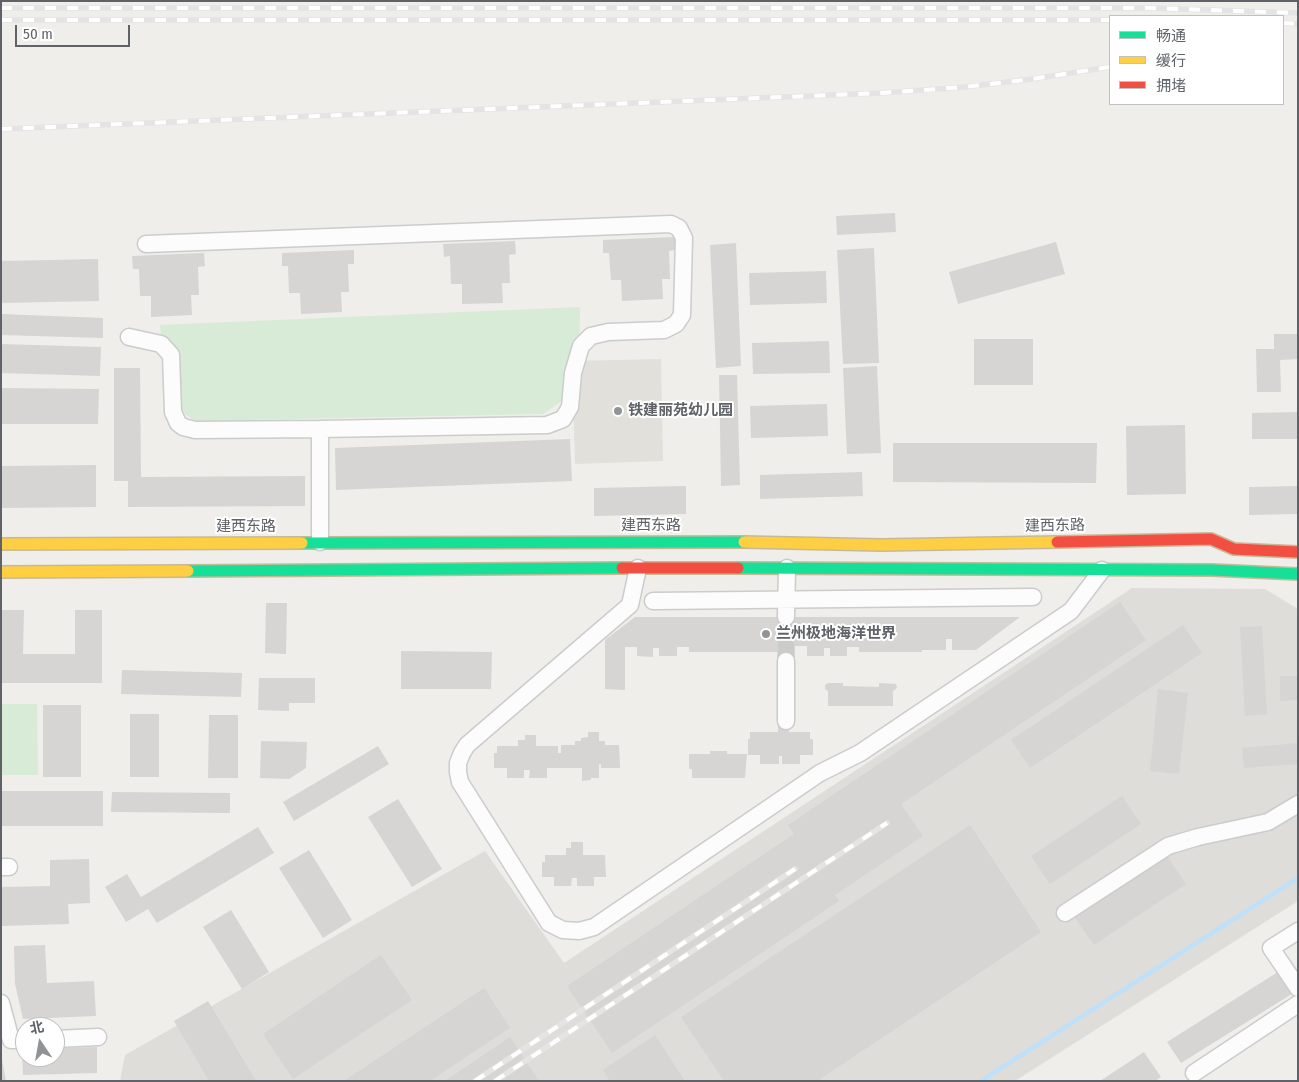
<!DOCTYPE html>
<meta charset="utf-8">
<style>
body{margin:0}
#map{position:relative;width:1299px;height:1082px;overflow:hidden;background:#efeeea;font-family:"Fira Sans Condensed","Noto Sans SC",sans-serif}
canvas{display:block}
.frame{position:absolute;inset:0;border:2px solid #5f6368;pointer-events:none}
.legend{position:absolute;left:1109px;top:15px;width:175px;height:90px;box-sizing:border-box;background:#fff;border:1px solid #bfc1c3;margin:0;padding:6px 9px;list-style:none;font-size:15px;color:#5f6368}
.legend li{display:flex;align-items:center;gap:10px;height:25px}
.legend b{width:25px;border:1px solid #bfc1c3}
.north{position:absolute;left:15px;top:1017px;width:50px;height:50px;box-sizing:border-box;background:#fff;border:1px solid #bfc1c3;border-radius:50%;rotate:348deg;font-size:14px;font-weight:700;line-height:20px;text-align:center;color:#5f6368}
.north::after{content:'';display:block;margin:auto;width:18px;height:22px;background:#919496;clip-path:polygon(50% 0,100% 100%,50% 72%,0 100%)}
.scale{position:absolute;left:15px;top:25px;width:115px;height:22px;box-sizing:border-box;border:2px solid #5f6368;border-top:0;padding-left:6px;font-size:15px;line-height:18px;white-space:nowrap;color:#5f6368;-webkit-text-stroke:4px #fff;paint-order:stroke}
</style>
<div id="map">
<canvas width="1299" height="1082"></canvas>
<div class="frame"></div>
<ul class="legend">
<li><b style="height:6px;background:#16e098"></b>畅通</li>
<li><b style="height:6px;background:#ffcf43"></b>缓行</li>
<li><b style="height:6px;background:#f24e42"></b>拥堵</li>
</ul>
<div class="north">北</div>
<div class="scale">50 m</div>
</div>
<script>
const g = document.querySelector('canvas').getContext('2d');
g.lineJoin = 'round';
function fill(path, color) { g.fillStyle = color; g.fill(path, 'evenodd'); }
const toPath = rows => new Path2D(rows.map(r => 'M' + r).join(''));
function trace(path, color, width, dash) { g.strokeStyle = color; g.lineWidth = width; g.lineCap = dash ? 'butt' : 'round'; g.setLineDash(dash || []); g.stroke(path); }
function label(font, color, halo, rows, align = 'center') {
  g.font = font + ' "Fira Sans Condensed","Noto Sans SC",sans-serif'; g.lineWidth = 4; g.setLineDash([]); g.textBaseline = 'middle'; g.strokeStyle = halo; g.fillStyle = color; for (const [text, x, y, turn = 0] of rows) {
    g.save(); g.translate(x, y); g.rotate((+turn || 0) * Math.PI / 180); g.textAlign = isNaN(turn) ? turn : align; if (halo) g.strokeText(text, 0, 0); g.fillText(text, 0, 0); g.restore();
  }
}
fill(toPath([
 [1132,588,1265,589,1298,609,1298,901,1015,1081,120,1081,125,1055,485,851,564,963]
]), '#dfddda');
fill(toPath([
 [661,359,663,461,575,464,572,361]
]), '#e2e0da');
fill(toPath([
 [580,307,579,389,543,414,195,421,185,414,182,409,180,403,180,358,176,349,161,336,160,325],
 [1,704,37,704,38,775,1,775]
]), '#d8ebd6');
trace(toPath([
 [981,1081,1298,878]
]), '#bfe0f9', 4.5);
fill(toPath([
 [895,213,896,232,837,235,836,216],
 [675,237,675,250,669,251,670,279,662,279,663,299,622,301,621,280,611,280,609,253,603,253,603,240],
 [515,241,516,254,509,255,510,283,502,283,503,303,462,304,462,284,451,284,450,256,444,257,443,244],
 [1056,242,1065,274,958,304,949,272],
 [736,243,741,366,716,368,710,245],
 [874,248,879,363,843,364,837,250],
 [354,250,354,264,348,264,349,292,341,292,342,312,301,314,300,293,289,293,288,266,282,266,282,253],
 [204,253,205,266,198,267,199,295,191,295,192,315,151,317,151,296,140,296,139,269,133,269,132,256],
 [98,259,99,301,1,303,1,261],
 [826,271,827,303,750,305,749,273],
 [1,314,103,318,103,338,1,335],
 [1274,334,1298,334,1298,359,1280,360,1281,392,1257,392,1256,349,1274,349],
 [974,339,1033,339,1033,385,974,385],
 [829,341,830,373,753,374,752,343],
 [1,344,101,347,100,376,1,373],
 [877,366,881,453,847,454,843,368],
 [114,368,140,368,141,477,305,476,305,506,128,507,128,481,114,481],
 [719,375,737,375,740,485,721,486],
 [1,388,99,389,98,424,1,424],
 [827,404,828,436,751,438,750,406],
 [1298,412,1298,439,1252,439,1252,413],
 [1185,425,1186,494,1127,495,1126,426],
 [570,439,572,481,336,490,335,448],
 [893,443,1097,443,1096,483,893,482],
 [96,465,96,507,1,508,1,466],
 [862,472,863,496,760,499,760,475],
 [686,486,686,514,594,516,594,488],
 [1298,486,1298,514,1249,515,1249,487],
 [1120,602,1146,640,901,804,923,836,835,895,839,901,612,1053,567,986,794,834,788,825],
 [266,603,287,603,286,654,265,653],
 [1,610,24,610,23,654,75,654,75,610,102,610,102,683,1,683],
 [635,617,1020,617,976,650,952,650,952,639,946,639,946,650,922,650,922,652,859,652,859,647,847,647,847,656,830,656,830,648,824,648,824,656,807,656,807,646,795,646,795,661,777,661,777,652,689,652,689,647,677,647,677,656,659,656,659,648,653,648,653,657,637,656,637,647,625,647,625,690,605,689,605,640],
 [1183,625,1202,653,1030,768,1011,740],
 [1262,626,1267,714,1245,716,1240,627],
 [401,651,492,652,491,689,401,689],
 [122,670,242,673,241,697,121,694],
 [1280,676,1298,676,1298,700,1280,701],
 [259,678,315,678,315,703,289,703,289,711,258,710],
 [843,683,843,686,879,687,879,683,896,684,897,687,895,690,893,691,893,706,828,706,828,691,825,689,825,685,828,683],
 [1158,689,1188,693,1179,774,1150,771],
 [43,705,81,705,81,777,43,777],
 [130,714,159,714,159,777,130,777],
 [209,715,238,715,238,778,208,778],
 [778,725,789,725,789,732,810,732,810,739,813,739,813,755,800,755,800,764,782,764,782,756,779,756,779,764,760,764,760,755,748,755,748,739,750,739,750,732,778,732],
 [588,732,599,732,599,741,605,741,605,745,619,745,620,768,601,768,601,764,599,764,599,778,591,778,591,780,582,781,582,768,547,768,547,778,529,778,530,770,524,770,524,778,507,778,507,768,494,768,494,753,497,753,497,746,518,746,518,740,525,740,525,735,536,735,536,746,558,746,558,753,561,753,561,745,575,745,575,741,581,741,581,738,588,737],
 [261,741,307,742,306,768,289,779,260,778],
 [1298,743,1298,764,1244,768,1242,748],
 [378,746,389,764,294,821,283,802],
 [710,751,727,751,727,754,747,754,745,778,692,778,692,769,689,769,689,754,710,754],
 [1,791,103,791,103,826,1,826],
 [112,792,230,793,230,813,111,812],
 [1122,796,1141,824,1050,884,1031,856],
 [398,799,442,869,412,887,368,817],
 [970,825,1041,932,817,1081,724,1081,681,1017],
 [258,827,274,853,157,923,148,909,126,922,105,887,127,874,141,897],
 [571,842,583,842,583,855,605,855,606,877,594,877,594,886,577,886,577,878,572,878,571,886,554,886,554,877,542,877,542,862,545,862,545,855,566,855,566,848,571,848],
 [309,850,352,920,323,938,279,868],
 [1166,854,1186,884,1094,945,1073,915],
 [89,859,90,903,68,904,69,924,1,926,1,887,50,886,50,860],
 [231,910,269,972,242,989,203,927],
 [45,945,47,983,94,981,96,1016,23,1019,15,984,14,946],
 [381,955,412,1000,293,1079,263,1034],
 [1281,970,1295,992,1181,1063,1167,1042],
 [484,988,510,1028,430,1081,344,1081],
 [208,1001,256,1081,209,1081,174,1021],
 [655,1035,685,1081,610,1081,603,1070],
 [510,1037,539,1081,445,1081],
 [97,1047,97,1073,23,1075,22,1049,25,1049,25,1057,55,1057,55,1048],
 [1144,1052,1161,1077,1155,1081,1100,1081],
 [1,1059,2,1059,6,1081,1,1081]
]), '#d6d5d3');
trace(toPath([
 [786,617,786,661]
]), '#cbcbca', 16, [16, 8]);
const street = toPath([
 [146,244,671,224,679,228,684,238,682,315,676,324,664,330,608,332,591,336,581,346,573,373,570,407,563,419,547,425,320,429],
 [129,337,161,344,171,355,173,412,178,423,183,427,195,430,320,429,320,542],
 [638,568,630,605,467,745,462,753,458,763,458,772,460,782,549,923,563,930,579,931,594,927,820,773,860,753,1071,611,1102,570],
 [653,601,1033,597],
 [786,617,787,568],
 [786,721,786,661],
 [1,867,9,867],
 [1065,913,1168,846,1198,837,1268,822,1298,804],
 [1298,931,1271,948,1298,988],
 [1,1003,11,1040,25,1040],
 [55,1039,98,1037],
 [1194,1073,1298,1004]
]);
const fast = toPath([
 [302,543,744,542],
 [738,568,1212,570,1298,574],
 [188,571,622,568]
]);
const slow = toPath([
 [744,542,881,545,1057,542],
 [1,544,302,543],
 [1,572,188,571]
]);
const jam = toPath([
 [1057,542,1211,539,1234,549,1298,552],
 [622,568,738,568]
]);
trace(street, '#cbcccc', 19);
trace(fast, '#c8b996', 14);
trace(slow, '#c8b996', 14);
trace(jam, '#c8b996', 14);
trace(street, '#fdfcfc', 16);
trace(fast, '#16e098', 11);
trace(slow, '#ffcf43', 11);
trace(jam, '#f24e42', 11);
const rail = toPath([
 [1,8,1151,8,1298,13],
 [1,20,1110,20],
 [1283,23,1298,24],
 [1,129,881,93,965,87,1032,79,1110,67],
 [475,1081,795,869],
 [495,1081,887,823]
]);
trace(rail, '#e4e4e4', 5.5);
trace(rail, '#fff', 4, [11]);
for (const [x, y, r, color] of [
 [618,411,5,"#919496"],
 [766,634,5,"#919496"]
]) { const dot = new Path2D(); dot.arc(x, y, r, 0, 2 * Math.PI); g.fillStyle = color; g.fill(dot); trace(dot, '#fff', 2); }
label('bold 15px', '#5f6368', '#fff', [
 ["铁建丽苑幼儿园",628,411],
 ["兰州极地海洋世界",776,634]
], 'left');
label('15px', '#5f6368', '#fff', [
 ["建西东路",651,526],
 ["建西东路",1055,526,-1],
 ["建西东路",246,527]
]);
</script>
